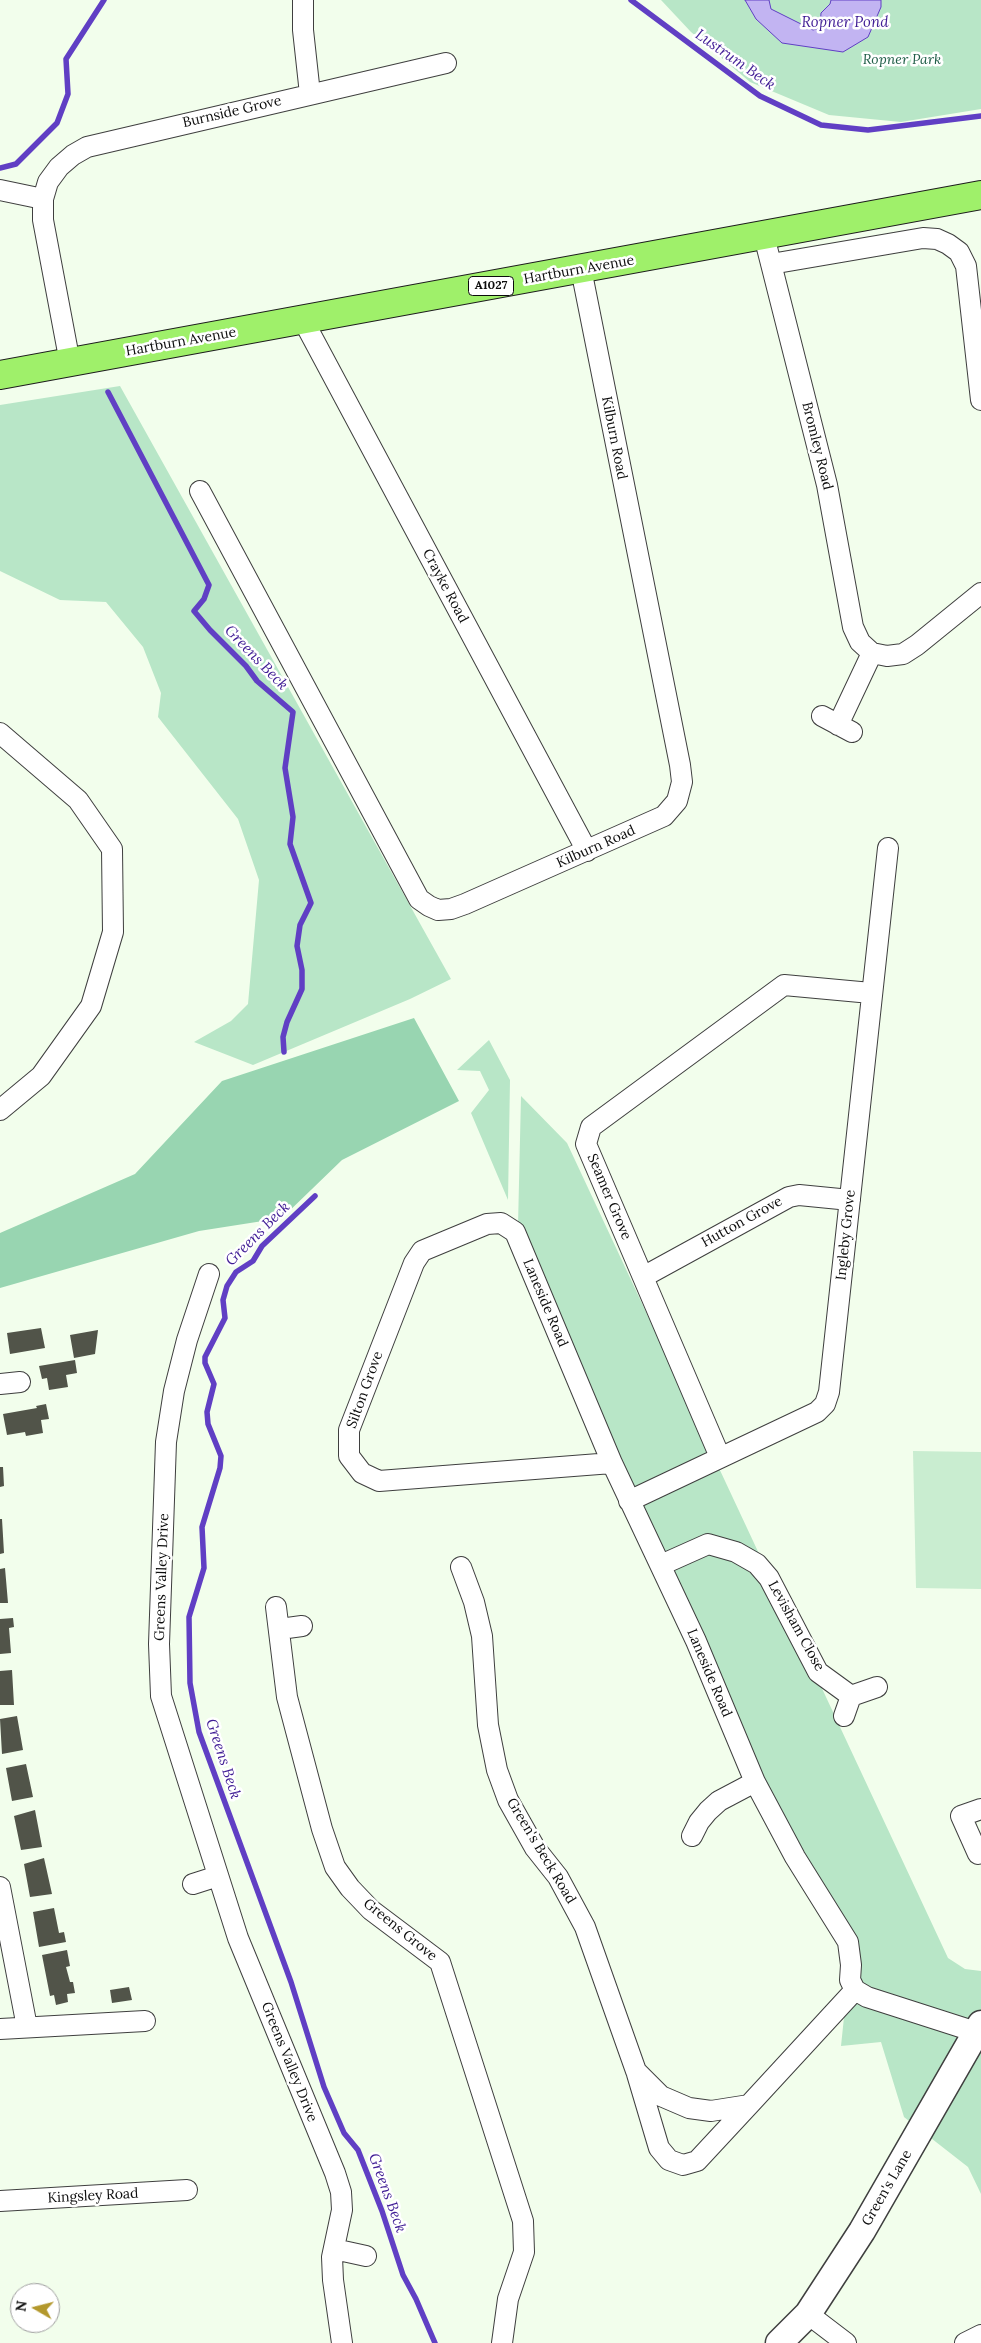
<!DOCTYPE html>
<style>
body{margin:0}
#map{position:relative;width:981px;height:2343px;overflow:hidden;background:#f2feec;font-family:Lora,serif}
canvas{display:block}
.north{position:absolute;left:10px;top:2283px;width:50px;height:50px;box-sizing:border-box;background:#fff;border:1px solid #9e9e9e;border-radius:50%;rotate:278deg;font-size:14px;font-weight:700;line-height:20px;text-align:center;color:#0c0c0c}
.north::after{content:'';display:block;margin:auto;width:18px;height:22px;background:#b3982d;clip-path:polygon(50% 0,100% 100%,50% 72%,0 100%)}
</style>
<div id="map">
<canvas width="981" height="2343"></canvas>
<div class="north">N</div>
</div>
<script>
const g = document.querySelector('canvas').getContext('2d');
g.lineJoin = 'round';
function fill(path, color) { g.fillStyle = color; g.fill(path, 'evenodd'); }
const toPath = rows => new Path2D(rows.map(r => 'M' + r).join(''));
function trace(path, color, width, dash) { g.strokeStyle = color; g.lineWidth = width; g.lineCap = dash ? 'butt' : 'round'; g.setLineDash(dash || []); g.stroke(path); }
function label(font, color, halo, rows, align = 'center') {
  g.font = font + ' Lora,serif'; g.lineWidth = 5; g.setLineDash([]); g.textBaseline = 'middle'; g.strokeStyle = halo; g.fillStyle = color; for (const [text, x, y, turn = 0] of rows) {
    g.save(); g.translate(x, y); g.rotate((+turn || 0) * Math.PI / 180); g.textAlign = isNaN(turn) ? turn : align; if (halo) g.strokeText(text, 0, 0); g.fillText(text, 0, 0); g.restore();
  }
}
fill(toPath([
 [661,0,981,0,981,109,901,122,829,115,750,82,691,32],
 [120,386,451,979,410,999,253,1065,194,1042,231,1021,248,1004,259,880,238,819,158,717,161,693,143,647,106,602,60,600,0,571,0,405],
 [489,1040,510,1080,508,1200,471,1113,489,1090,480,1071,457,1070],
 [521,1096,567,1143,948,1958,965,1969,981,1971,981,2194,968,2167,904,2117,881,2042,841,2046,850,1960,845,1960,755,1778,518,1226]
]), '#b8e6c7');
fill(toPath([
 [414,1018,459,1101,342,1160,282,1218,199,1231,0,1288,0,1233,135,1174,222,1081]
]), '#98d5b1');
fill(toPath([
 [913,1451,981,1452,981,1589,916,1588]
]), '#c9edd0');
const water = toPath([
 [745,0,769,0,771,9,813,30,820,28,821,13,830,4,831,0,881,0,881,7,868,37,843,52,782,43,756,19,745,0]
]);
fill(water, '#c2b4f2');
trace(water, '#603fc4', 1);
trace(toPath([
 [631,0,760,96,821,125,868,130,981,116],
 [0,168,16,164,57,123,68,94,66,59,104,0],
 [108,392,209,585,204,599,194,611,210,630,246,666,257,681,293,712,285,768,293,817,290,844,311,903,300,925,297,946,302,970,302,989,287,1022,283,1037,284,1052],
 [315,1196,262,1246,253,1261,236,1272,227,1286,223,1300,225,1318,205,1357,205,1363,214,1384,207,1412,208,1424,221,1456,220,1468,202,1527,204,1568,189,1617,190,1683,199,1732,291,1982,324,2087,344,2133,358,2150,382,2211,403,2275,416,2299,435,2343]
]), '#603fc4', 5.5);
fill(toPath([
 [41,1328,45,1348,10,1354,7,1333],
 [98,1330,95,1354,74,1358,70,1335],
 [75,1360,77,1373,66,1375,68,1387,49,1390,47,1378,42,1379,39,1366],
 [46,1404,49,1419,41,1420,43,1433,26,1436,25,1432,7,1435,3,1414,37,1408,36,1406],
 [0,1467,3,1467,4,1486,0,1487],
 [0,1519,2,1519,4,1553,0,1554],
 [5,1568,8,1603,0,1603,0,1569],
 [13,1618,14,1627,9,1628,11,1653,0,1654,0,1619],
 [12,1670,14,1705,0,1705,0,1671],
 [17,1716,23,1750,2,1754,0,1719],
 [26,1764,33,1797,12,1801,6,1768],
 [35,1810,42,1847,21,1850,14,1816],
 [44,1858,52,1894,30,1897,24,1864],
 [54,1908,59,1933,64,1932,66,1942,39,1947,33,1912],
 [67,1950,70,1966,66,1967,70,1982,73,1982,75,1993,67,1994,68,2002,56,2005,54,1995,50,1996,42,1955],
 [129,1987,132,2000,112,2003,110,1990]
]), '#515449');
const minor = toPath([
 [303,0,303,30,310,94],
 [0,190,43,199],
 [764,236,827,485,853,627,860,642,872,653,887,656,903,654,917,645,981,593],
 [771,264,923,238,937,239,948,244,959,252,966,266,981,400],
 [303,320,587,851],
 [70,363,43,220,43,199,48,182,59,167,73,155,87,147,446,63],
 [200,491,419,899,429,906,438,910,451,909,465,904,664,816,677,801,682,782,680,765,581,269],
 [822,716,852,732],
 [838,725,872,653],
 [0,733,78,800,112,849,113,932,91,1006,41,1076,0,1110],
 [209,1274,187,1340,174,1391,166,1442,159,1644,161,1696,238,1938,335,2173,341,2192,342,2210,332,2257,333,2280,342,2343],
 [643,1277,789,1197,799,1195,850,1200],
 [0,1384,20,1382],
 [720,1457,586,1144,591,1127,784,985,871,993],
 [612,1463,379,1481,362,1473,349,1456,349,1430,414,1263,422,1251,487,1224,501,1223,515,1232,612,1463,696,1641,755,1782,795,1857,848,1942,851,1965,850,1980,855,1990,867,1997,976,2032],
 [629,1501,817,1412,825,1404,829,1392,888,848],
 [661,1565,708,1544,736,1552,757,1564,769,1578,818,1672,851,1696,877,1687],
 [461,1567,474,1602,482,1636,488,1725,497,1770,508,1800,535,1848,558,1877,585,1927,636,2071,661,2096,689,2108,711,2111,749,2105,855,1990],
 [276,1607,287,1697,322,1829,335,1867,350,1888,371,1910,440,1962,523,2221,524,2252,508,2299,502,2343],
 [280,1629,302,1626],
 [844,1716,851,1696],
 [692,1836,699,1822,708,1811,719,1801,755,1782],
 [978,1854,961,1816,981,1809],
 [193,1884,218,1876],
 [0,1887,27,2027],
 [0,2029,145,2021],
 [637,2074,659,2148,669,2160,683,2165,697,2161,749,2105],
 [0,2201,187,2190],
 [334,2249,366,2256],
 [808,2314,846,2343],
 [965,2343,981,2335]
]);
const tertiary = toPath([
 [779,2343,808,2314,862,2231,981,2024]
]);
const primary = toPath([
 [0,375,981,195]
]);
trace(minor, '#3f3f3f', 22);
trace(tertiary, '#3f3f3f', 29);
trace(primary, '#1d1d1d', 30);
trace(minor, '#fff', 20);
trace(tertiary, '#fff', 26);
trace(primary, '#9ff06a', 28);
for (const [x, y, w] of [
 [491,286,45]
]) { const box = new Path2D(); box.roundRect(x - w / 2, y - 9.5, w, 19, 4); g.fillStyle = '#fff'; g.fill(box); trace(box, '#0c0c0c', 1); }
label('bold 12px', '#0c0c0c', null, [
 ["A1027",491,286]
]);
label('italic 14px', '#215f49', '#fff', [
 ["Ropner Park",902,60]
]);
label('14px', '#0c0c0c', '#fff', [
 ["Burnside Grove",232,112,-13],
 ["Hartburn Avenue",579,270,-10],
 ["Hartburn Avenue",181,342,-10],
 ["Kilburn Road",614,438,79],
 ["Bromley Road",817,446,76],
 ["Crayke Road",445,586,62],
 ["Kilburn Road",596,847,-24],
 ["Seamer Grove",609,1197,67],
 ["Hutton Grove",742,1222,-29],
 ["Ingleby Grove",846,1235,-84],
 ["Laneside Road",545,1303,67],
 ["Silton Grove",365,1390,-70],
 ["Greens Valley Drive",162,1577,-88],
 ["Levisham Close",796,1626,61],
 ["Laneside Road",709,1673,67],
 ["Green's Beck Road",541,1851,59],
 ["Greens Grove",400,1930,39],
 ["Greens Valley Drive",289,2062,68],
 ["Green's Lane",887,2188,-60],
 ["Kingsley Road",93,2196,-3]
]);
label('italic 15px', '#401d95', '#fff', [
 ["Ropner Pond",845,23],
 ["Lustrum Beck",735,60,35],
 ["Greens Beck",256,658,46],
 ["Greens Beck",258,1234,-45],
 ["Greens Beck",223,1759,72],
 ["Greens Beck",387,2193,70]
]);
</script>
